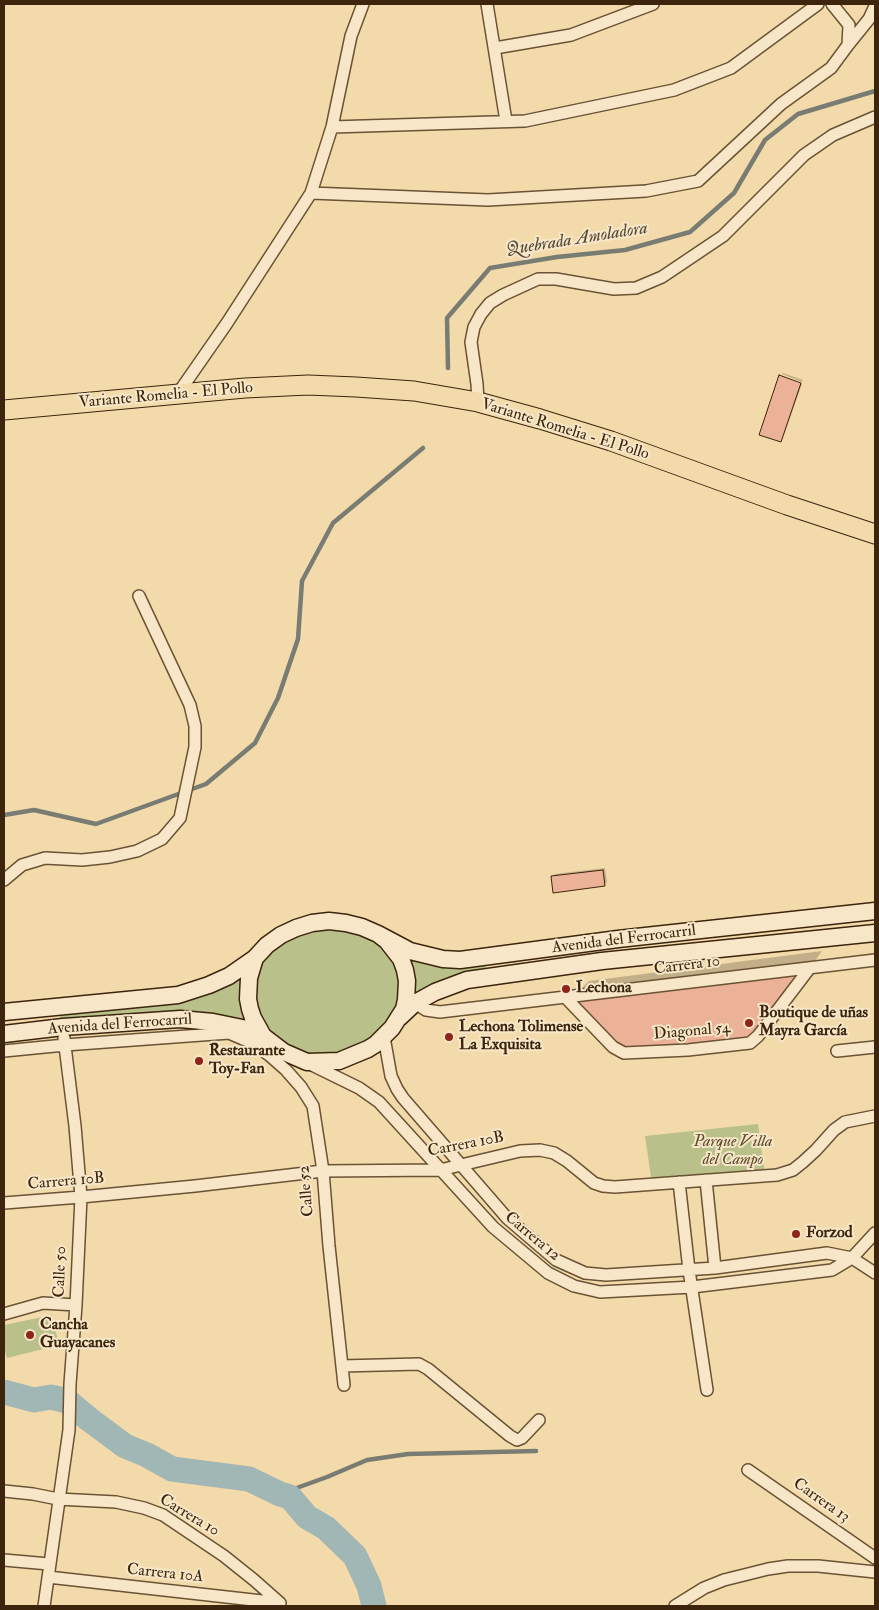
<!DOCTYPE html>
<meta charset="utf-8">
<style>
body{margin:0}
#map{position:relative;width:879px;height:1610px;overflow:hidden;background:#f3daaa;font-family:"IM FELL Double Pica",serif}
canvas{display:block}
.frame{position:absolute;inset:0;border:5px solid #3c240d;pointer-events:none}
</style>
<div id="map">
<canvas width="879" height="1610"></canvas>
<div class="frame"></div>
</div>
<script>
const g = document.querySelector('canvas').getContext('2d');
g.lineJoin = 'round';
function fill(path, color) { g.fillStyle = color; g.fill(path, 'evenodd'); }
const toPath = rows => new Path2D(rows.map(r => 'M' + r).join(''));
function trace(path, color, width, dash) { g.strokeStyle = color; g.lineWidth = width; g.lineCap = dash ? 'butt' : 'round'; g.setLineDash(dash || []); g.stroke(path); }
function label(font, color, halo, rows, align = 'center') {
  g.font = font + ' "IM FELL Double Pica",serif'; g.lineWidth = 4; g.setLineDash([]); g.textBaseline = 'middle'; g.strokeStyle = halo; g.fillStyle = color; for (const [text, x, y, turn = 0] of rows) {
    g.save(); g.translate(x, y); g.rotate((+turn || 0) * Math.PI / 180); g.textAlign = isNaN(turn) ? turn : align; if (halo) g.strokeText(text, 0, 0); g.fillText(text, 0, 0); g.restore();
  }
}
fill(toPath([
 [329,921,410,951,484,958,487,976,467,980,392,1028,328,1062,213,1022,63,1027,57,1007,192,991,267,945],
 [758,1124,765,1175,652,1184,645,1136],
 [52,1315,59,1345,7,1358,4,1346,4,1325]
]), '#b9c08a');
fill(toPath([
 [783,373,803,380,802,382,782,374],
 [780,376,802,384,783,438,780,441],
 [605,868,607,882,604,885,553,877,555,874],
 [822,951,777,1015,570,1000,589,981]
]), '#0003');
trace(toPath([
 [448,368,447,318,490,268,557,257,625,250,690,232,734,193,765,140,798,114,875,91],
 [4,815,34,810,96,824,206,784,255,743,278,698,298,639,302,581,333,523,423,448],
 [280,1494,327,1477,367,1460,408,1454,536,1451]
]), '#797c72', 4.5);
trace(toPath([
 [4,1392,34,1400,51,1397,67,1401,90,1420,125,1446,147,1455,172,1469,249,1479,280,1494,290,1497,307,1517,326,1528,355,1556,369,1586,374,1606]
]), '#a1b7b5', 25);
const building = toPath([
 [779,375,801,383,781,442,759,435,779,375],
 [603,870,605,886,553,893,551,876,603,870],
 [805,969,750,1043,624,1053,568,1000,805,969]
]);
fill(building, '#ecb298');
trace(building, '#3c240d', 1);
const minor = toPath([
 [487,4,506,121],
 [848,45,869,19,875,6],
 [495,48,571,35,653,4],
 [332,127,525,121,674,90,731,68,818,4],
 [311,193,488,200,646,191,698,181,781,104,831,68,848,45,849,25,832,4],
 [177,395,227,323,311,193,332,127,351,36,363,4],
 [478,402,477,384,471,342,474,327,481,314,490,303,503,295,538,279,556,279,614,289,636,288,662,277,723,236,804,155,833,135,875,117],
 [4,880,22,865,45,858,82,860,110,857,137,851,162,839,180,818,195,747,195,726,190,705,139,596],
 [565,997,613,1047,624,1053,688,1050,750,1043,758,1036,809,969],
 [415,1003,426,1010,440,1012,875,960],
 [384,1037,391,1076,397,1089,403,1098,507,1218,556,1260,585,1273,606,1275,715,1268,827,1253,852,1258,875,1273],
 [4,1051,65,1045,229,1033,250,1042,269,1055,286,1070,301,1087,313,1106,323,1171,329,1246,344,1385],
 [837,1051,875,1047],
 [308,1063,359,1088,379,1102,493,1227,548,1273,574,1286,600,1292,692,1287,832,1270,852,1258,875,1233],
 [706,1180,715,1268],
 [679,1182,689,1270,707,1390],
 [4,1203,81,1197,195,1186,323,1171,440,1170,520,1151,540,1150,554,1153,567,1161,594,1183,603,1186,615,1187,777,1175,793,1170,803,1162,816,1150,834,1130,845,1122,875,1116],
 [4,1314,43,1303,76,1305],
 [342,1366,419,1364,428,1369,510,1436,517,1440,522,1438,539,1420],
 [748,1470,875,1558],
 [4,1491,33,1494,58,1499,116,1502,144,1508,163,1515,224,1556,254,1580,280,1603],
 [4,1560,49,1564],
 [48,1577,280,1603],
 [44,1606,69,1430,70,1384,76,1305,81,1197,75,1126,64,1038],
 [675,1606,704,1588,724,1580,768,1569,788,1566,818,1566,875,1572]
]);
const secondary = toPath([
 [329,921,346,923,362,927,378,934,387,941,401,959,405,970,407,981,406,1000,404,1009,392,1028,376,1044,368,1049,339,1061,307,1062,284,1052,263,1036,253,1018,250,1009,248,999,249,978,255,958,267,945,281,935,296,928,312,923,329,921],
 [378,934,410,951,443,959,460,960,618,939,875,911],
 [4,1012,178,995,209,985,229,976,255,958],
 [399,1018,415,1003,435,992,467,980,602,961,875,933],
 [4,1034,63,1027,180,1019,213,1022,252,1030,263,1036]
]);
const trunk = toPath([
 [4,410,245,388,308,385,356,387,414,391,478,402,540,419,611,441,787,505,875,534]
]);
trace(minor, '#6a5234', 14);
trace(secondary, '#3c240d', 19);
trace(trunk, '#3c240d', 21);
trace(minor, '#f7e7c8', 11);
trace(secondary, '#f7e7c8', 16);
trace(trunk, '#f3daaa', 19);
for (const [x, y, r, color] of [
 [566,989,5,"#8f2418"],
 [749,1023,5,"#8f2418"],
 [449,1037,5,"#8f2418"],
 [199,1061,5,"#8f2418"],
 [796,1234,5,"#8f2418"],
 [30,1335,5,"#8f2418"]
]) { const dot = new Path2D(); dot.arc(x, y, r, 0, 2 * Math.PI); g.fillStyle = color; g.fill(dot); trace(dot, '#f7e7c8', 2); }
label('16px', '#3c240d', '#f7e7c8', [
 ["Variante Romelia - El Pollo",166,396,-5],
 ["Variante Romelia - El Pollo",565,430,17],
 ["Avenida del Ferrocarril",624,940,-7],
 ["Carrera 10",687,966,-7],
 ["Avenida del Ferrocarril",120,1025,-4],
 ["Diagonal 54",692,1032,-5],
 ["Carrera 10B",466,1145,-11],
 ["Carrera 10B",66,1182,-5],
 ["Calle 52",307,1191,-95],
 ["Carrera 12",532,1237,40],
 ["Calle 50",61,1272,-88],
 ["Carrera 13",821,1501,35],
 ["Carrera 10",189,1516,31],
 ["Carrera 10A",165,1574,6]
]);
label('bold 16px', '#3c240d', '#f7e7c8', [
 ["Lechona",576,989],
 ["Boutique de uñas",759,1014],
 ["Mayra García",759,1032],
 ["Lechona Tolimense",459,1028],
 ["La Exquisita",459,1046],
 ["Restaurante",209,1052],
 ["Toy-Fan",209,1070],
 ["Forzod",806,1234],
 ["Cancha",40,1326],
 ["Guayacanes",40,1344]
], 'left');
label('italic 16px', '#5b4b2c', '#f7e7c8', [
 ["Parque Villa",733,1143],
 ["del Campo",733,1161]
]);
label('italic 18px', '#554937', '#f7e7c8', [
 ["Quebrada Amoladora",577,240,-9]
]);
</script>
